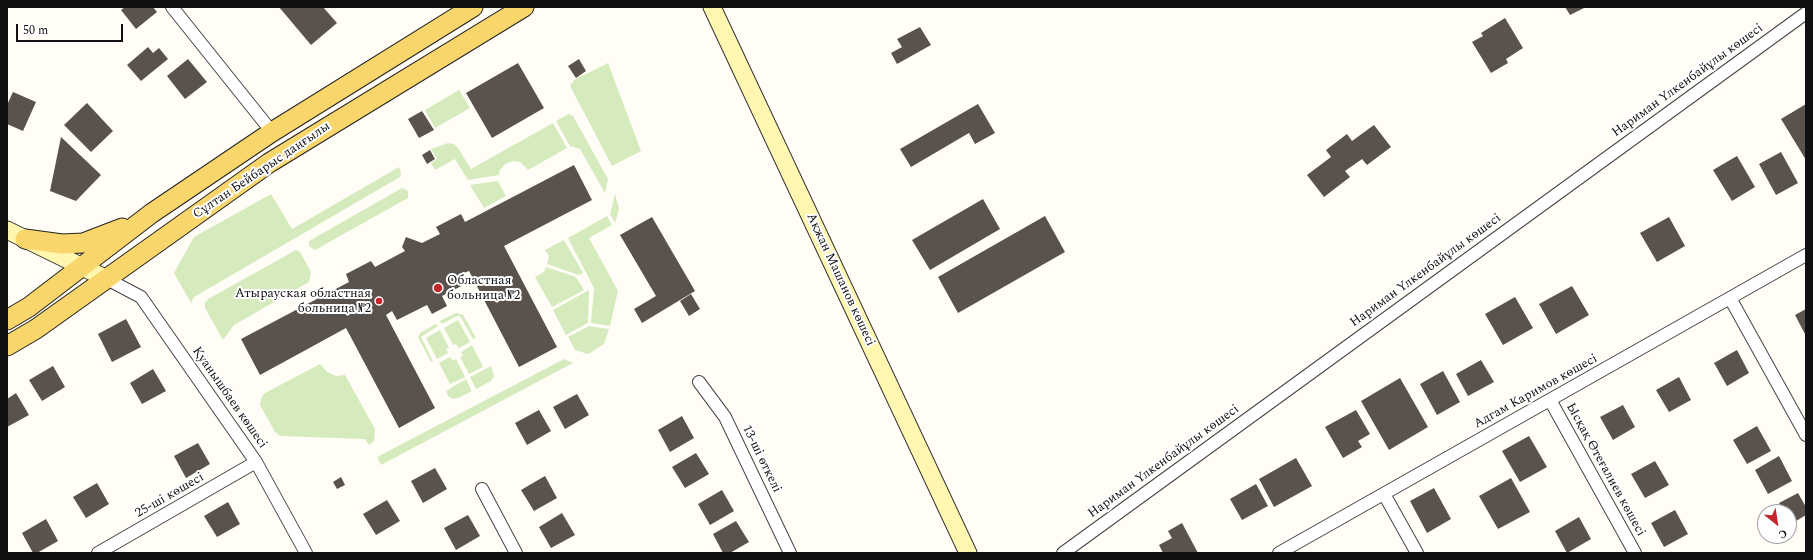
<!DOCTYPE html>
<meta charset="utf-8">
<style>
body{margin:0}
#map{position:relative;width:1813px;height:560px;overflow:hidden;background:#fffdf5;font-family:Spectral,serif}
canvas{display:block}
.frame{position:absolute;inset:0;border:8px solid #111;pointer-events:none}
.north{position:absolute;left:1757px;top:504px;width:40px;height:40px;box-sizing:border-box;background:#fff;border:1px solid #a0a0a0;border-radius:50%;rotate:150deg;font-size:11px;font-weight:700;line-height:16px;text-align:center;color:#111}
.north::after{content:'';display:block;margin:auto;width:14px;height:18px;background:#c4262e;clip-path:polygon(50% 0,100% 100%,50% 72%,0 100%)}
.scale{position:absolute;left:16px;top:24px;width:107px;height:18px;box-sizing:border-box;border:2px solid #111;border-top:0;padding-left:5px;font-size:12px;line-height:14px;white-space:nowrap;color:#111;-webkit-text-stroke:3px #fff;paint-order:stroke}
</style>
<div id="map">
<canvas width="1813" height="560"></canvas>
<div class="frame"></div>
<div class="north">С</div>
<div class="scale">50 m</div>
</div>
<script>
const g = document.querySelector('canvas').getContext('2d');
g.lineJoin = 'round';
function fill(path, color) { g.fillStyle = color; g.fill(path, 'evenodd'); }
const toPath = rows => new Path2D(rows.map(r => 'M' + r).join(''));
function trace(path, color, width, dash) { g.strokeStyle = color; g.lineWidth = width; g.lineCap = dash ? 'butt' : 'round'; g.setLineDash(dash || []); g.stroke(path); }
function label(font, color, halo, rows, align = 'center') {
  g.font = font + ' Spectral,serif'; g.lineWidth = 4; g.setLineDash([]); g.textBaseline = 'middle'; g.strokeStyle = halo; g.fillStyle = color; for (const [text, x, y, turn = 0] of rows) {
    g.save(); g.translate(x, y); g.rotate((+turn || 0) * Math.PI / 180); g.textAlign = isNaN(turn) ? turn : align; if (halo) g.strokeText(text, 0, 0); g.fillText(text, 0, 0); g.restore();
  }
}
fill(toPath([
 [608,63,641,151,612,166,570,86,574,80],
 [459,90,470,108,435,128,425,110],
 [569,114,573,116,608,179,605,193,580,149,570,146,556,121],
 [553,123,567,148,528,170,520,162,513,161,505,164,500,170,499,175,468,180,455,159,435,170,431,163,437,159,431,149,448,143,454,144,458,148,471,169],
 [399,167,401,173,400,177,194,297,191,303,174,273,194,237,271,194,292,229],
 [498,181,506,196,484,208,470,185],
 [402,188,408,191,408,198,315,250,309,246,309,241],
 [615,194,619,209,615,223,610,214],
 [607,216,612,225,589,238,618,291,610,326,591,323,594,288,568,238],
 [564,240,583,273,579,275,547,264,549,256,545,250],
 [296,250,300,252,311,272,309,282,234,325,223,340,205,308,205,303,208,299],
 [546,267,576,277,584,290,552,307,535,277,544,272],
 [589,290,588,323,566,335,553,310],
 [456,313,463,315,476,338,473,339,460,316,457,316,442,324,440,321],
 [458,320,470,342,459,348,456,344,453,345,444,328],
 [436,324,438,326,421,337,433,361,431,362,418,337,421,332],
 [589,326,609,329,604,344,588,354,575,350,568,337],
 [440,330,449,348,446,349,448,353,437,359,426,338],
 [472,345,483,367,469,374,460,357,463,356,461,352],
 [450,357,453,361,456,359,465,377,450,384,439,363],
 [564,359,573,363,381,465,377,457],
 [320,364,327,372,336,376,345,375,375,429,374,441,369,445,365,439,280,436,275,432,260,405,261,398,265,393],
 [491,366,494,376,491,381,476,389,470,377],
 [466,379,472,391,458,398,453,399,448,396,446,391]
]), '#d5ebbd');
fill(toPath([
 [125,7,153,7,157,12,136,29,121,10],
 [279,7,323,7,337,23,311,45],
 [1565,7,1586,7,1570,15],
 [1505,18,1523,48,1506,59,1508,63,1491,73,1472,42,1483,36,1481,33],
 [920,27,931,45,897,64,891,53,902,47,897,39],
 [148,47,153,53,159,48,168,59,141,81,127,65],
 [188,59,207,82,185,99,167,76],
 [579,59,586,71,576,78,568,66],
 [518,63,544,108,492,138,466,93],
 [13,92,36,102,23,131,7,124,7,105],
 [87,103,113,131,91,152,64,125],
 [978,104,995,133,975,144,969,133,911,167,900,149],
 [1806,104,1806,160,1781,119],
 [422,111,434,130,419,138,408,119],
 [1374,125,1391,147,1367,165,1362,159,1345,171,1350,177,1324,197,1307,175,1331,157,1326,150,1347,134,1352,141],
 [61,137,101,175,76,201,50,191],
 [430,150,435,159,427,164,422,155],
 [1781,152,1798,183,1776,195,1759,164],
 [1737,156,1755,187,1732,201,1713,170],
 [574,165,592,200,504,246,557,347,519,367,469,271,464,273,469,282,442,296,447,306,432,314,427,305,397,320,392,311,386,315,435,408,399,428,346,328,260,375,241,339,349,282,346,274,371,261,375,267,405,251,402,247,406,237,422,243,440,234,436,227,461,214,465,222],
 [983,199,1000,229,930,270,912,240],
 [1045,216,1065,252,958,313,938,277],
 [652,217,695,291,642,323,634,309,656,296,620,235],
 [1669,217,1685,246,1657,262,1640,233],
 [1572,286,1589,315,1556,334,1539,304],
 [691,294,700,309,689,316,680,301],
 [1515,297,1533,328,1503,345,1485,314],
 [1806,309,1806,336,1795,315],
 [126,319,141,347,112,362,98,334],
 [1737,350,1749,373,1727,386,1714,363],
 [1481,360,1494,382,1468,396,1456,374],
 [53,366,65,387,42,401,29,380],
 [153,369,166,391,142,404,130,383],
 [1443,371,1460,402,1437,415,1420,384],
 [1679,377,1691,400,1669,412,1656,390],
 [1400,378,1428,427,1389,450,1361,401],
 [16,393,29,415,7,427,7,399],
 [577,394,589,415,565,429,553,407],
 [1623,405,1635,427,1613,440,1600,417],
 [539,410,551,431,527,445,515,423],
 [1356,410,1370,434,1358,441,1362,447,1343,458,1325,427],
 [682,416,694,438,670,452,658,430],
 [1757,426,1771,451,1747,464,1733,440],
 [1529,436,1547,467,1520,482,1502,451],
 [198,443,210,464,186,478,174,456],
 [696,453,709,474,685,488,672,467],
 [1779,456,1792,481,1768,494,1755,470],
 [1296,458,1312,486,1274,507,1259,479],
 [1655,461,1669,485,1645,498,1631,474],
 [435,468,447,489,423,503,411,481],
 [545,476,557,498,534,511,521,490],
 [341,477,345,485,337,489,333,482],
 [1511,478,1530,512,1498,529,1479,496],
 [97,483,109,504,86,518,73,497],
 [1256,484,1268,506,1242,520,1230,499],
 [1434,488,1451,519,1427,533,1410,501],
 [722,490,734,511,710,525,698,504],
 [1798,493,1806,507,1806,515,1791,524,1789,512,1784,512,1779,503],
 [387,500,400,521,376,535,363,514],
 [228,502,240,524,217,537,204,516],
 [1675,510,1688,534,1664,547,1651,523],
 [562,513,575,535,551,548,539,527],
 [468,515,480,536,456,550,444,528],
 [1579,517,1591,539,1567,553,1555,531],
 [46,519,58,541,37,553,33,553,22,533],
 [736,521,749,542,730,553,723,553,713,534],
 [1182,523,1198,553,1163,553,1159,545,1172,538,1168,531]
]), '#5a524d');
const street = toPath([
 [172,7,272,132],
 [107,279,141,297,256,462,306,553],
 [1730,298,1806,435],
 [699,382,725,417,790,553],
 [1550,400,1635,553],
 [482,489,516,553],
 [1384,494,1417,553],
 [98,553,256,462],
 [1063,553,1806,13],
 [1279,553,1806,255]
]);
const secondary = toPath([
 [712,7,968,553],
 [7,230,107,279]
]);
const primary = toPath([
 [25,239,62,244,83,243,122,228],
 [7,320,29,307,152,213,272,132,473,7],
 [7,346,36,329,269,163,524,7]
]);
trace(street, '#444', 14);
trace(secondary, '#333', 19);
trace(primary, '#222', 21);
trace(street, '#fff', 12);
trace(secondary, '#fff6b0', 17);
trace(primary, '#f9d66b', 19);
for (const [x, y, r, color] of [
 [438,288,5,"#c4262e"],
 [379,301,4,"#c4262e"]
]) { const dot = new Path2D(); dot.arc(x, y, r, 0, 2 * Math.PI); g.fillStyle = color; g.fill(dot); trace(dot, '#fff', 1.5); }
label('13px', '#111', '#fff', [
 ["Нариман Үлкенбайұлы көшесі",1688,81,-36],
 ["Сұлтан Бейбарыс даңғылы",262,171,-34],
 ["Нариман Үлкенбайұлы көшесі",1426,271,-36],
 ["Ақжан Машанов көшесі",840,280,65],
 ["Адгам Каримов көшесі",1536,392,-29],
 ["Қуанышбаев көшесі",229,398,55],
 ["13-ші өткелі",761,459,64],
 ["Нариман Үлкенбайұлы көшесі",1164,462,-36],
 ["Ысқақ Өтеғалиев көшесі",1605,470,61],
 ["25-ші көшесі",170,496,-30]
]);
label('13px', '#111', '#fff', [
 ["Областная",447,281],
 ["больница №2",447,296],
 ["Атырауская областная",371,294,"right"],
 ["больница №2",371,309,"right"]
], 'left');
</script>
